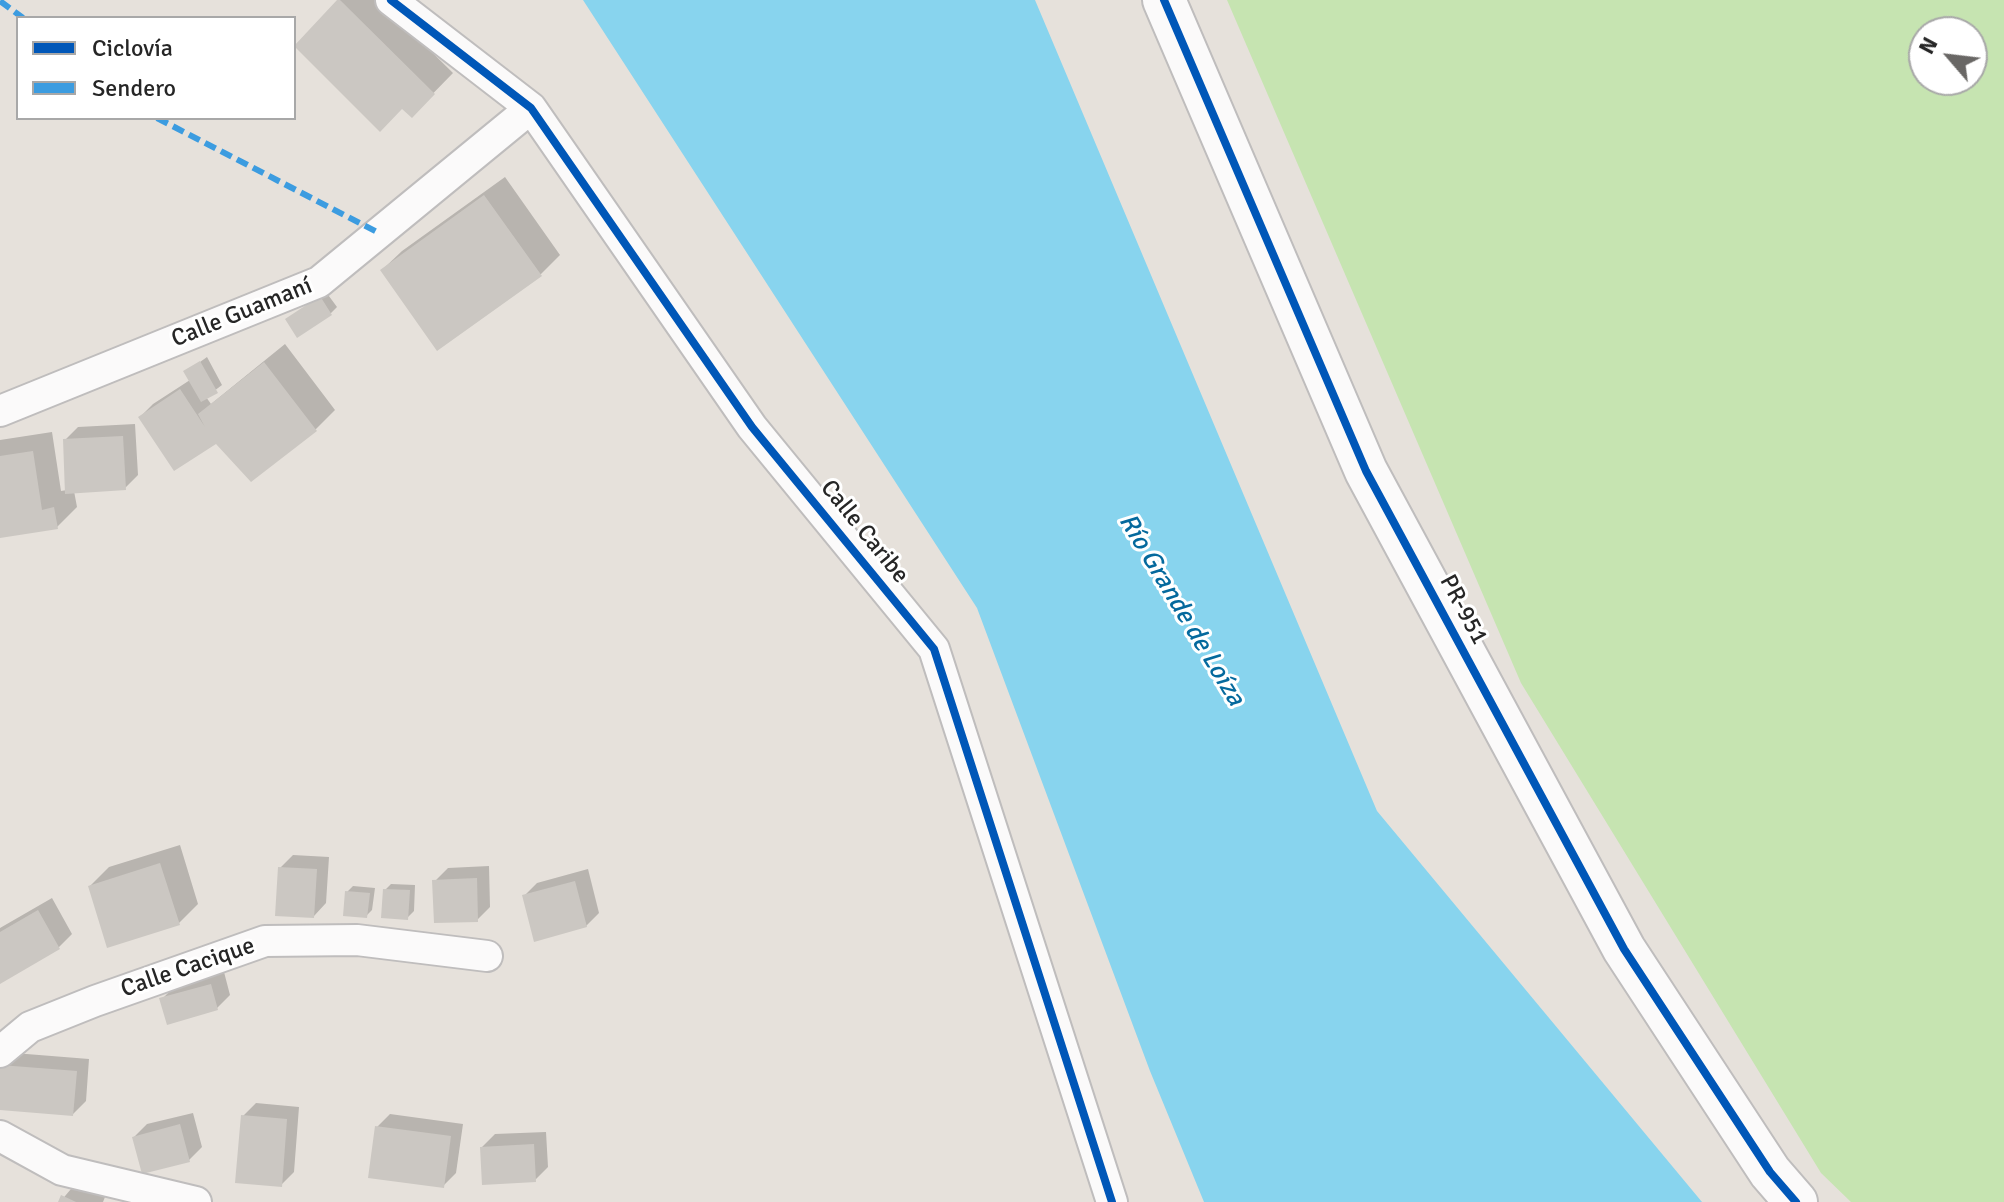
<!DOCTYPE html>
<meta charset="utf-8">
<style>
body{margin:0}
#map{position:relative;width:2004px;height:1202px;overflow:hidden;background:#e6e1db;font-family:Signika,sans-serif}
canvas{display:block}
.legend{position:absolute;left:16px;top:16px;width:280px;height:104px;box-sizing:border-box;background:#fff;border:2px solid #a8a8a8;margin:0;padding:10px 14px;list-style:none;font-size:24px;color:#262626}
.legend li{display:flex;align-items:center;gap:16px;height:40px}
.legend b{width:40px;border:2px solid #a8a8a8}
.north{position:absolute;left:1908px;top:16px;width:80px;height:80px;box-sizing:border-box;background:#fff;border:2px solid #a8a8a8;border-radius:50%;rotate:298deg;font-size:22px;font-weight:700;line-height:32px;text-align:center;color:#262626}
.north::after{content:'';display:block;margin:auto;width:28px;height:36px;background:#696765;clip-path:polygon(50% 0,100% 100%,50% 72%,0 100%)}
</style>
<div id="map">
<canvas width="2004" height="1202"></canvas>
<ul class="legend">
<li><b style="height:10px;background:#0057b8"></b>Ciclovía</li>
<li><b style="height:10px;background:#3c9ce0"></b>Sendero</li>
</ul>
<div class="north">N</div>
</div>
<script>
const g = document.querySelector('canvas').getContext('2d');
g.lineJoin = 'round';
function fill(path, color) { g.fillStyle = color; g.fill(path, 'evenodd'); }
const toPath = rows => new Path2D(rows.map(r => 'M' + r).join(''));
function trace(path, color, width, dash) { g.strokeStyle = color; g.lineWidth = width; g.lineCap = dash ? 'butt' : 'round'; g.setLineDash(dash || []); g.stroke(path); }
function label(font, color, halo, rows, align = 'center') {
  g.font = font + ' Signika,sans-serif'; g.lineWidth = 6; g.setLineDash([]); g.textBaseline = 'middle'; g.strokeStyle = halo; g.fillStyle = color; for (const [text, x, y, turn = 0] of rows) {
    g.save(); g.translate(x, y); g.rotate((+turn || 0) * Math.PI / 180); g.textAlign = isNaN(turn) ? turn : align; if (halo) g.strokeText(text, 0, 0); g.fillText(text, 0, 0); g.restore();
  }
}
fill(toPath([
 [1227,0,2004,0,2004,1202,1851,1202,1821,1173,1521,683],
 [1924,32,1972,32,1972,80,1924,80]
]), '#c6e4b1');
fill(toPath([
 [583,0,1035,0,1377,811,1702,1202,1204,1202,1150,1071,977,608]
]), '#88d4ee');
fill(toPath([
 [339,0,379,0,453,73,412,115],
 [505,177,560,255,541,274,382,270,402,251],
 [326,292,337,307,331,313,287,319],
 [285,344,335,410,316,429,252,479,216,441,140,417,153,404,190,380,186,372,207,357,222,385,206,397,211,404],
 [135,424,138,475,125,488,74,491,77,507,57,527,0,536,0,440,52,432,61,491,67,490,65,440,78,427],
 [180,845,198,904,179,923,90,886,109,867],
 [293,855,329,857,326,903,314,916,280,868],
 [489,866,490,907,477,920,435,881,448,868],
 [588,869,599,913,586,926,524,896,537,883],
 [391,884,415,885,414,911,407,918,385,890],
 [353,886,375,888,372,910,366,916,347,892],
 [52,898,72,934,59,947,0,981,0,928],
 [224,972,230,995,217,1008,162,999,175,986],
 [14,1053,89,1059,86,1101,73,1114,0,1108,1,1066],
 [256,1103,299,1107,294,1172,281,1185,243,1116],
 [193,1113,202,1147,189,1160,134,1137,147,1124],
 [390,1114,463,1124,456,1173,443,1186,377,1127],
 [546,1132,548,1167,535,1180,482,1147,495,1134],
 [76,1183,105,1197,103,1202,60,1202]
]), '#0003');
fill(toPath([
 [337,0,340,0,435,94,412,118,402,109,380,132,294,46],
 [484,195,542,276,437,351,380,270],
 [320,296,332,315,297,338,285,319],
 [200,361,218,393,201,402,183,371],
 [264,362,317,431,251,482,216,444,174,471,138,417,180,389,205,427,198,414],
 [123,436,126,490,65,494,63,439],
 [33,451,42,510,54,507,58,529,0,538,0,456],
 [160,863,180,925,107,948,88,886],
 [278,867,317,869,314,918,275,916],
 [477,878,478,922,434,923,432,880],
 [575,881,587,927,534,942,522,895],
 [383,889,410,890,408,920,381,918],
 [345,891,370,893,367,918,343,916],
 [38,910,60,949,0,984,0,932],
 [211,984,218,1010,167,1025,159,998],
 [0,1065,77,1071,73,1116,0,1110],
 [241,1115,287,1119,282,1187,235,1183],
 [180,1124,190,1162,142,1174,132,1137],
 [375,1126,451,1136,444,1188,368,1178],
 [534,1144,536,1182,482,1185,480,1147],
 [61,1195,76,1202,58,1202]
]), '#cbc7c2');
const street = toPath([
 [391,0,531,108,752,427,934,649,1112,1202],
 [0,411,319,282,531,108],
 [0,1052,30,1027,95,1001,265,941,357,940,487,956],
 [0,1136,62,1170,196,1202]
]);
const secondary = toPath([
 [1164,0,1366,471,1624,949,1770,1172,1796,1202]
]);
trace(street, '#bfbdbd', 34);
trace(secondary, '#bfbdbd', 46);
trace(street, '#fbfafa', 30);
trace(secondary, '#fbfafa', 42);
trace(toPath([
 [0,1,23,18],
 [157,118,379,233]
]), '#3c9ce0', 6, [12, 6]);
trace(toPath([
 [391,0,531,108,752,427,934,649,1112,1202],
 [1164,0,1366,471,1624,949,1770,1172,1796,1202]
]), '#0057b8', 8);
label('24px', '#262626', '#fff', [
 ["Calle Guamaní",242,313,-22],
 ["Calle Caribe",864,532,51],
 ["PR-951",1463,610,62],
 ["Calle Cacique",188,968,-19]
]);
label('italic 26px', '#04699d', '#fff', [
 ["Río Grande de Loíza",1181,610,59]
]);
</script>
